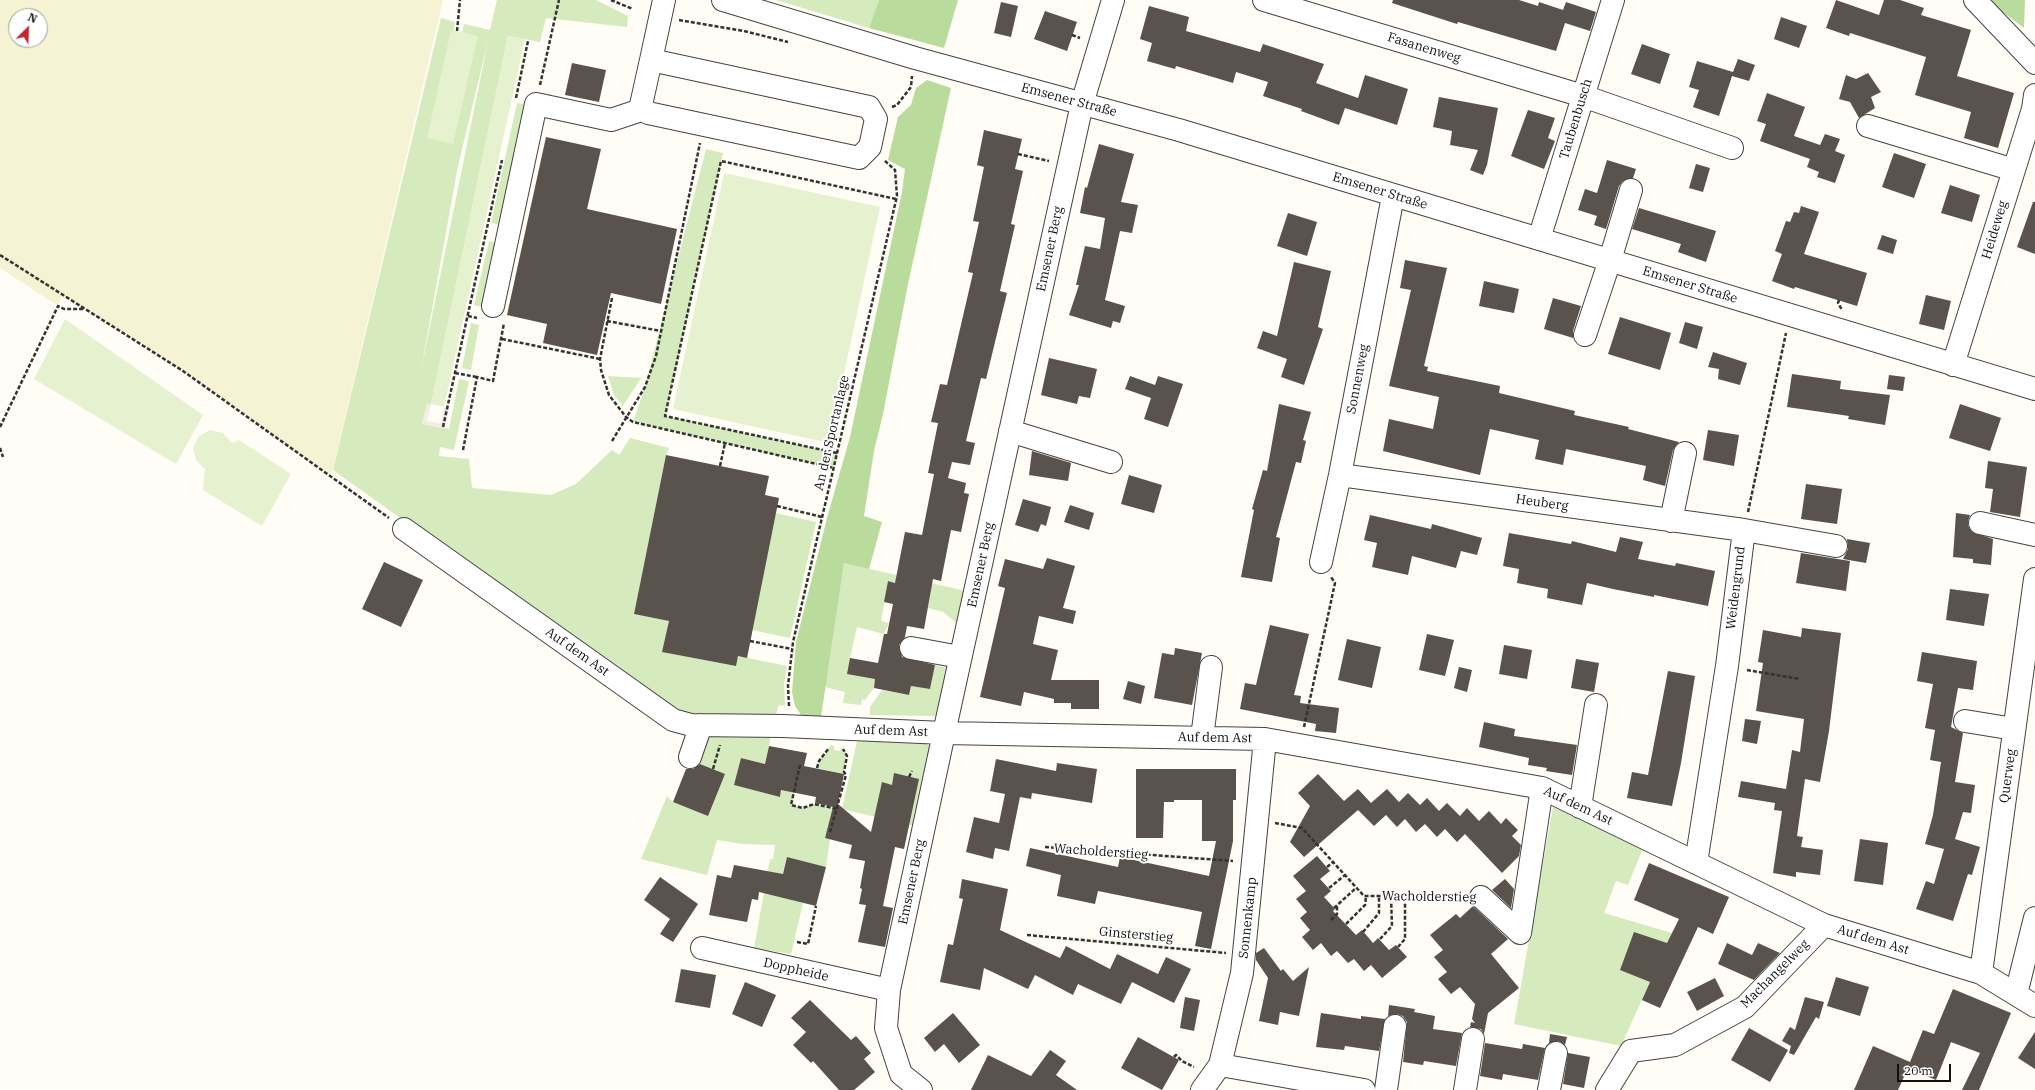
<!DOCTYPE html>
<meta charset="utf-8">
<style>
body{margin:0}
#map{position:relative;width:2035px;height:1090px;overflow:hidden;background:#fffdf5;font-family:"IBM Plex Serif",serif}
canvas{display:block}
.north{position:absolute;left:8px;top:8px;width:40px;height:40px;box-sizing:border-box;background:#fff;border:1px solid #a0a0a0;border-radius:50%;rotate:24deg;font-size:11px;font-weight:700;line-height:16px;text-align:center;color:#111}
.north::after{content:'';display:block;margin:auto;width:14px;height:18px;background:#c4262e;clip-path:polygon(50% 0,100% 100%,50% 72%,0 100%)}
.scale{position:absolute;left:1897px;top:1064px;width:54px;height:18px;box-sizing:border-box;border:2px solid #111;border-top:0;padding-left:5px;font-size:12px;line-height:14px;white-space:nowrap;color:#111;-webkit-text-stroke:3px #fff;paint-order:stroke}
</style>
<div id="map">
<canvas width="2035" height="1090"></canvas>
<div class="north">N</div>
<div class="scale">20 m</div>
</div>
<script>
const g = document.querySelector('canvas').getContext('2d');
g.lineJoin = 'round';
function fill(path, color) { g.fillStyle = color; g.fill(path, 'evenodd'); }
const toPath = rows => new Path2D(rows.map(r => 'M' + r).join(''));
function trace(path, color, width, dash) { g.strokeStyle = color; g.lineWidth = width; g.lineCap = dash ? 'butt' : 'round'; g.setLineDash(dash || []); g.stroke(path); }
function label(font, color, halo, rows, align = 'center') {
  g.font = font + ' "IBM Plex Serif",serif'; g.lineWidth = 4; g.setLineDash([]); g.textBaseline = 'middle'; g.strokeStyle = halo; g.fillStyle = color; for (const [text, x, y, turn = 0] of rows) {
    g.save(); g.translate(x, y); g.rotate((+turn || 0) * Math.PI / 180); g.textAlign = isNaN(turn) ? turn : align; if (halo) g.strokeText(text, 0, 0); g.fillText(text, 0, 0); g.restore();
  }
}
fill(toPath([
 [0,0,443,0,331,477,183,371,62,295,58,306,0,268],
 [16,16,40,16,40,40,16,40]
]), '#f6f3d4');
fill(toPath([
 [497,0,596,0,628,16,627,27,546,18,540,42,508,36,431,404,427,404,422,424,449,429,459,379,469,381,454,450,440,447,439,456,469,459,472,488,551,495,576,484,612,450,619,455,630,438,669,448,666,455,634,614,669,621,663,652,735,666,738,656,787,666,784,685,785,705,778,706,776,716,682,715,578,645,333,470,441,18,455,22,454,31,451,30,477,36,462,32,464,24,490,30],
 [488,41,419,380,419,381,458,166],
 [776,0,879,0,869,28],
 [517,103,527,105,500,225,491,223],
 [706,149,723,153,665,416,837,453,834,468,633,422,645,387],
 [489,241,501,244,486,308,474,305],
 [471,323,479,325,471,370,462,368],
 [608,376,641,378,623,406,614,395],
 [776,513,816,522,790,638,752,630],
 [844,563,966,591,959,625,943,612,928,608,931,589,888,581,881,621,889,623,884,634,857,627,850,658,876,678,874,688,865,700,862,699,861,705,843,703,845,692,825,687],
 [935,665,951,669,940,712,935,716,870,715,870,707,882,690,909,695,911,686,930,689],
 [704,736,771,736,765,764,741,758,735,785,780,797,785,775,796,777,792,805,803,808,814,804,838,809,830,832,827,831,825,837,830,839,826,867,787,857,777,896,803,903,791,954,754,948,770,859,773,859,775,845,743,844,717,840,707,875,641,859,667,796,673,802,708,815,724,774,693,761],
 [857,741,926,744,933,748,919,827,842,809],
 [831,745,834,746,834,750,840,751,841,748,846,752,844,774,817,768,819,761],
 [1553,807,1644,846,1628,885,1616,881,1604,913,1672,933,1621,1046,1514,1024]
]), '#d5ebbd');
fill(toPath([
 [879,0,958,0,944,48,869,28],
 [1988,0,2025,0,2024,28,1992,4],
 [927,80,951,88,908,284,883,414,874,451,864,516,882,522,869,569,844,563,821,717,803,718,795,706,792,692,796,642,827,518,850,437,902,192,905,169,888,160,898,117,911,105,916,88]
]), '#b9dc9c');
fill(toPath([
 [451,30,478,36,453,144,427,138],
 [508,36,525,39,444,407,431,404],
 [724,173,880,207,829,443,673,409],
 [65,319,203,415,176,464,34,379],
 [210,430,223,433,232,443,239,440,291,474,262,526,203,490,205,469,196,460,193,448,199,436]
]), '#e6f2cf');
fill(toPath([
 [427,404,431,404,427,421,441,424,444,407,449,408,445,428,422,424]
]), '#f1ede2');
fill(toPath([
 [1393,0,1519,0,1538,6,1539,2,1563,10,1566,2,1596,12,1590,31,1565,23,1556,51,1458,22,1457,24,1392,3],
 [1836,0,1879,15,1884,0,1900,0,1924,8,1921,15,1971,30,1957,76,2014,93,1998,148,1964,138,1971,112,1915,95,1926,57,1850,33,1849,36,1826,28],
 [1001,2,1018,6,1011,37,994,33],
 [1149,6,1189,17,1186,31,1260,52,1263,44,1324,64,1316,83,1358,98,1365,75,1408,89,1397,125,1345,108,1339,125,1301,111,1302,109,1263,96,1268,82,1236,72,1233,83,1176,66,1175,69,1147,61,1152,43,1140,39],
 [1045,11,1077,22,1067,51,1034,39],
 [1781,17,1807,26,1799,48,1774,39],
 [1642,44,1670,54,1660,84,1631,74],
 [1738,59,1755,65,1749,81,1732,76,1719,116,1693,107,1699,90,1689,87,1697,61,1733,72],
 [572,63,606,70,599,102,565,95],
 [1868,73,1881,92,1871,97,1875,108,1859,118,1850,102,1839,99,1846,75,1856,79],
 [1767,93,1805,107,1794,136,1820,145,1825,134,1840,139,1835,151,1845,155,1835,183,1817,177,1819,172,1807,167,1810,159,1760,141,1766,124,1757,121],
 [1439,97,1498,108,1487,165,1483,175,1470,170,1478,150,1450,145,1452,131,1433,127],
 [1528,110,1555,118,1548,138,1555,141,1544,169,1511,156],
 [984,130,1022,139,1015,169,1023,171,1011,224,1015,225,1000,291,1007,293,986,379,981,378,966,441,975,443,970,465,952,462,948,478,966,483,964,493,969,494,961,532,951,530,941,581,933,579,924,629,907,626,905,637,899,645,902,657,935,665,930,689,911,686,909,695,874,688,875,679,847,674,850,658,878,663,884,634,887,634,893,604,884,602,888,581,895,583,905,532,922,535,934,474,928,473,938,423,931,422,940,384,947,385,973,273,968,272,979,222,973,221,984,167,977,165],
 [546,137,601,149,587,209,677,229,661,304,611,293,597,355,543,343,547,324,507,315],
 [1099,144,1134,154,1121,202,1138,205,1132,233,1120,231,1105,300,1125,306,1120,323,1113,321,1111,328,1069,315,1079,285,1076,285,1085,246,1100,249,1105,218,1080,213,1085,187,1087,188],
 [1894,153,1926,164,1914,198,1882,187],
 [1607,160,1636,169,1633,178,1623,181,1619,186,1606,229,1594,225,1597,216,1578,210,1585,189,1597,193],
 [1696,164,1710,168,1703,192,1689,188],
 [1950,185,1980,195,1972,222,1941,213],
 [2033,202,2035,202,2035,254,2017,247],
 [1801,206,1819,212,1804,254,1867,273,1857,306,1795,287,1794,289,1772,281,1782,254,1775,251,1786,221,1790,222,1794,212,1799,213],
 [1639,208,1716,231,1706,262,1678,252,1681,244,1632,229],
 [1288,213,1317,222,1307,256,1277,246],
 [1882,235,1897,240,1893,254,1877,249],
 [1405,260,1447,268,1424,366,1428,367,1427,371,1500,386,1499,393,1575,411,1574,415,1629,427,1628,429,1679,442,1673,450,1665,486,1643,480,1646,466,1566,449,1563,465,1535,459,1539,440,1490,429,1480,475,1383,451,1389,419,1433,429,1439,397,1389,386,1411,290,1400,288],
 [1294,262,1331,271,1318,327,1323,329,1304,385,1281,377,1287,359,1257,348,1263,331,1277,336],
 [1484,281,1519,289,1514,313,1479,306],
 [1926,295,1951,301,1944,330,1919,324],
 [1553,298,1581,306,1573,331,1573,338,1544,329],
 [1620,317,1671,333,1660,370,1608,354],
 [1685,322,1703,327,1697,349,1679,343],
 [1713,352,1747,363,1740,385,1718,379,1719,369,1708,367],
 [1049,358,1097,369,1090,398,1079,396,1077,404,1041,395],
 [1792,374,1841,381,1840,389,1890,395,1885,425,1848,419,1849,416,1787,407],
 [1889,375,1905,377,1903,391,1887,389],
 [1130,376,1155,385,1158,376,1183,384,1168,427,1144,419,1151,398,1125,389],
 [1279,404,1311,412,1303,440,1306,441,1301,463,1296,462,1276,537,1280,538,1272,582,1241,577,1254,510,1252,509,1263,470,1267,471],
 [1960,404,2001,418,1990,451,1949,438],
 [1708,430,1739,435,1734,466,1703,460],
 [1032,451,1071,463,1068,481,1029,475],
 [666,455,769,476,765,495,779,498,747,658,738,656,736,666,662,652,669,621,634,614],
 [1988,461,2027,467,2020,517,1990,512,1993,489,1985,488],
 [1129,475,1162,485,1154,513,1121,504],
 [1806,484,1842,489,1837,524,1801,519],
 [1023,499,1051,507,1046,526,1041,524,1038,532,1015,525],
 [1070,505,1094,513,1089,530,1064,522],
 [1956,513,1970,515,1968,521,1968,526,1972,532,1993,539,1991,565,1973,563,1973,559,1953,557],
 [1370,515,1431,529,1432,524,1482,538,1477,555,1461,551,1456,568,1412,556,1408,575,1372,567,1377,543,1364,540],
 [1509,533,1571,544,1572,541,1616,552,1620,537,1643,542,1638,559,1675,566,1676,563,1715,571,1708,606,1654,595,1654,597,1613,589,1587,583,1582,605,1547,598,1548,589,1517,583,1519,569,1503,566],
 [1847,539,1870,543,1866,563,1843,559,1848,549],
 [1801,553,1850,561,1846,591,1796,583],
 [1047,558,1075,566,1063,608,1076,611,1073,624,1039,616,1033,644,1058,650,1051,680,1099,680,1099,709,1071,709,1071,703,1054,703,1054,699,1024,692,1021,706,980,697,1005,588,998,586,1005,559,1043,569],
 [384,562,423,580,401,627,362,609],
 [1950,589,1989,594,1984,626,1946,620],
 [1270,625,1309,634,1294,695,1301,696,1300,703,1339,708,1336,733,1315,731,1316,724,1240,709,1245,683,1256,685],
 [1802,628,1841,633,1829,731,1820,782,1805,779,1797,836,1803,837,1801,847,1823,850,1820,875,1796,872,1796,877,1773,873,1782,811,1774,810,1775,803,1738,797,1741,781,1786,789,1792,750,1800,752,1804,719,1756,711,1763,663,1758,662,1763,630,1801,637],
 [1427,634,1454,640,1445,676,1419,670],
 [1347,639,1381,647,1372,688,1338,680],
 [1504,645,1532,650,1527,679,1499,674],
 [1175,648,1202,653,1192,705,1154,698,1162,653,1174,655],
 [1922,652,1977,661,1973,690,1958,688,1951,727,1963,733,1955,782,1975,785,1971,813,1963,812,1955,839,1980,847,1972,875,1968,874,1953,921,1916,909,1926,881,1934,884,1944,849,1925,844,1933,815,1941,762,1930,760,1935,730,1925,728,1933,684,1917,681],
 [1576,659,1599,663,1594,692,1571,688],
 [1459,667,1472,670,1467,692,1454,688],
 [1668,671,1695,676,1681,763,1672,806,1627,798,1632,772,1648,775],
 [1128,681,1145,686,1141,704,1123,699],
 [1745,719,1761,721,1757,744,1742,741],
 [1484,722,1515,729,1514,736,1577,745,1572,775,1546,771,1547,768,1528,765,1529,758,1479,747],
 [769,746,807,753,804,766,844,774,838,804,871,832,882,782,892,785,894,773,919,779,904,849,895,847,883,906,893,908,885,947,858,942,866,905,859,904,862,889,860,888,865,861,849,858,852,845,825,838,833,807,815,803,816,797,781,790,780,797,734,785,741,758,765,764],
 [996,759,1056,771,1057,763,1097,769,1092,803,1032,793,1031,799,1020,797,1009,851,995,848,993,859,966,852,974,817,999,823,1005,794,990,791],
 [700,764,725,774,708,816,673,802,686,769,693,769],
 [1136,769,1236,769,1236,800,1233,800,1233,841,1211,949,1195,946,1202,912,1098,891,1095,904,1057,896,1061,875,1026,866,1030,848,1118,867,1120,857,1209,876,1216,841,1202,841,1202,800,1174,800,1174,802,1164,802,1163,838,1136,838],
 [1318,774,1344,801,1358,789,1371,803,1387,789,1399,802,1408,793,1420,805,1427,798,1439,811,1447,803,1460,816,1467,808,1479,821,1489,811,1501,824,1506,818,1518,830,1512,836,1521,845,1519,856,1502,873,1465,834,1457,842,1445,829,1437,837,1425,824,1416,832,1405,819,1397,827,1386,815,1374,826,1358,810,1304,857,1290,842,1310,806,1298,793],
 [1860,839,1888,843,1883,885,1854,881],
 [1317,856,1330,871,1320,879,1331,891,1324,897,1335,909,1333,911,1356,935,1362,930,1373,943,1378,938,1389,950,1396,945,1407,957,1382,978,1371,965,1364,971,1354,959,1348,963,1337,951,1331,956,1321,943,1313,950,1302,937,1310,930,1300,918,1307,912,1296,899,1306,891,1293,876],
 [787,857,826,867,816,906,759,892,758,900,752,899,747,922,709,915,717,875,731,878,734,865,783,874],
 [1649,863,1729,897,1713,934,1698,927,1660,1008,1642,1000,1650,982,1620,970,1634,932,1667,943,1679,919,1634,900],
 [660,877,698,904,673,942,660,934,670,919,644,900],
 [962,879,1008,889,1000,930,1060,958,1066,946,1110,969,1117,954,1158,974,1166,957,1191,969,1174,1003,1132,982,1121,1004,1078,984,1073,995,1035,975,1028,989,984,968,980,990,940,982,948,944,953,945,963,899,959,898],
 [1505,879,1514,889,1511,908,1492,890],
 [1473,906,1508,939,1491,954,1519,988,1488,1013,1484,1034,1481,1029,1470,1027,1471,1022,1475,1023,1472,1019,1475,1004,1460,987,1451,994,1438,979,1447,972,1434,957,1443,950,1430,935,1456,914,1460,918],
 [1727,943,1752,955,1758,943,1780,953,1754,980,1718,964],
 [1264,948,1281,971,1283,969,1293,981,1309,967,1299,1016,1280,1012,1278,1025,1259,1021,1268,978,1256,960,1256,953],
 [681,969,716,975,710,1008,675,1002],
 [1836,977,1869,987,1860,1016,1827,1006],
 [1715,978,1724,996,1697,1011,1687,992],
 [745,982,776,995,762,1027,732,1014],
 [1953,989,2011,1013,1979,1090,1962,1090,1980,1053,1951,1042,1936,1080,1908,1068,1898,1090,1854,1090,1873,1046,1910,1062,1923,1030,1934,1034],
 [1185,997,1200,1000,1194,1031,1180,1028],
 [1805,997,1824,1002,1819,1019,1816,1017,1794,1055,1789,1053,1791,1046,1782,1041,1790,1027,1795,1030],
 [810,1000,851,1040,856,1036,871,1053,864,1059,875,1072,854,1090,839,1090,813,1061,811,1063,793,1045,806,1032,791,1018],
 [1389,1005,1415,1009,1414,1012,1435,1016,1433,1029,1462,1033,1456,1066,1424,1061,1423,1065,1403,1062,1407,1022,1403,1016,1397,1014,1388,1016],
 [953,1013,980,1045,959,1063,944,1044,935,1052,924,1038],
 [1321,1013,1361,1019,1361,1016,1385,1019,1379,1051,1345,1046,1344,1050,1316,1047],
 [1749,1028,1788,1050,1770,1082,1731,1060],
 [2035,1032,2035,1069,2018,1058],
 [1550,1034,1567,1037,1565,1045,1558,1041,1549,1043],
 [1138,1037,1179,1060,1162,1090,1121,1068],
 [1485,1043,1522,1049,1523,1044,1545,1048,1538,1080,1503,1074,1502,1080,1480,1076],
 [1050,1050,1066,1061,1056,1075,1077,1090,971,1090,988,1055,1031,1076],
 [1568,1053,1590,1057,1584,1088,1563,1084]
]), '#5a524d');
const minor = toPath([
 [723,0,915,58,1179,130,2035,389],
 [1264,0,1583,96,1732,148],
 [1975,0,2035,63],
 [651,60,869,107,876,119,870,147,859,158,648,113,641,105,651,60,664,0],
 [1868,126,2014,170],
 [1539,239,1613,0],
 [493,306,536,104,611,120,644,109],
 [1585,335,1610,260,1631,190],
 [1953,365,2033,109,2035,95],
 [1010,431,1111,462],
 [1340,475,1744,530,1836,546],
 [1671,521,1685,453],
 [1980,523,2035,535],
 [404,529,673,720,691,725,783,726,944,733,1265,739,1542,788,1824,925,1981,973,2035,1006],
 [1321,562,1340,475,1393,196],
 [911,648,960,657],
 [1965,721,2014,729],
 [1202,738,1211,667],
 [690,757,701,725],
 [1580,807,1596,705],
 [1696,863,1727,666,1744,530],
 [1481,897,1520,933,1542,788],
 [702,948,889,990],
 [1981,973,2035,579],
 [2016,994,2035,918],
 [1220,1065,1364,1090],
 [921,1090,901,1074,886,1028,889,990,944,733,1082,104,1113,0],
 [1202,1090,1220,1065,1242,973,1265,739],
 [1386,1090,1395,1026],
 [1465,1090,1473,1039],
 [1549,1090,1556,1053],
 [1607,1090,1631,1051,1675,1045,1745,1007,1824,925]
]);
trace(minor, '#444', 24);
trace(toPath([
 [611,0,633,9],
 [679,20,744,31,788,42],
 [457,31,460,0],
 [1072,35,1080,38],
 [540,85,559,0],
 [516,98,528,41],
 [892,107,897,105,911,87,912,76],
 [1018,154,1049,161],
 [0,255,183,371,389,518],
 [612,298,600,359,601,370,609,395,626,417,633,422,834,468],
 [1839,300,1838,303,1842,310],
 [468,316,477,318],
 [607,321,661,331],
 [502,339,600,359],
 [455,373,477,377],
 [0,427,58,306,64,309,84,309],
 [443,427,502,160],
 [612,441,645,387,656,356,700,143],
 [0,448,3,457],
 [463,450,477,377,493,381,504,323],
 [837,453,665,416,721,161,896,199],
 [720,466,725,443],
 [777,506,822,517],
 [1748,512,1786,333],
 [750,641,792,649],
 [1747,670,1800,679],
 [789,706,788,686,793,642,897,196,895,170,884,160],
 [1304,727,1335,583,1331,577],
 [800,765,791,805,803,808,814,804,838,809],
 [817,768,819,761,829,748],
 [713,769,720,745],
 [909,777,912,771],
 [1275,823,1302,828,1364,896,1461,896],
 [830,832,846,775,844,772,847,756,843,749],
 [1045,847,1233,861],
 [1327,867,1333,862],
 [1329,888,1345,875],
 [1334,908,1356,888],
 [1331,920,1337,914,1337,905],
 [1346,924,1365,905,1366,897],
 [1363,932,1379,913,1379,896],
 [1027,935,1226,953],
 [1380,939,1392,926,1391,896],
 [797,942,808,944,816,906],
 [1398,947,1405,939,1405,896],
 [1174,1057,1176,1055,1182,1061,1194,1067]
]), '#333', 2.5, [4, 2]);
trace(minor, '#fff', 22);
label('13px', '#111', '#fff', [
 ["Fasanenweg",1424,48,17],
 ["Emsener Straße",1069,100,15],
 ["Taubenbusch",1576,119,-73],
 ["Emsener Straße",1380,191,17],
 ["Heideweg",1995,230,-73],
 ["Emsener Berg",1050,249,-78],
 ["Emsener Straße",1690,285,17],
 ["Sonnenweg",1358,379,-79],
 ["An der Sportanlage",832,433,-77],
 ["Heuberg",1542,503,8],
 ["Emsener Berg",981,565,-78],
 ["Weidengrund",1736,588,-83],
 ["Auf dem Ast",577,652,35],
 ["Auf dem Ast",891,731,2],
 ["Auf dem Ast",1215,738,1],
 ["Querweg",2008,776,-82],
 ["Auf dem Ast",1578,806,25],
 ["Wacholderstieg",1101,852,4],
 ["Emsener Berg",912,882,-78],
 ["Wacholderstieg",1429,897,1],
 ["Sonnenkamp",1248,918,-84],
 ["Ginsterstieg",1136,935,5],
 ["Auf dem Ast",1873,940,17],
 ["Doppheide",796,970,13],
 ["Machangelweg",1775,974,-45]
]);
</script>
